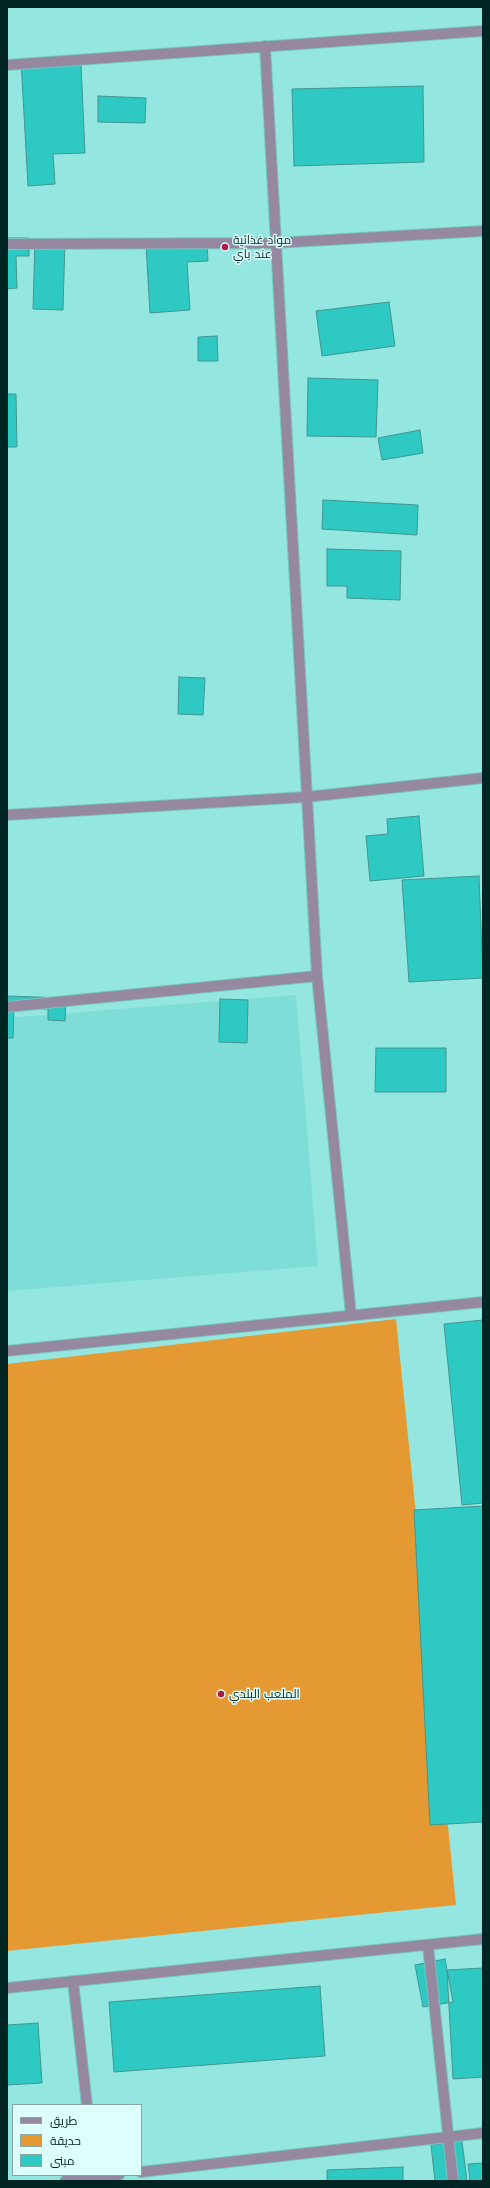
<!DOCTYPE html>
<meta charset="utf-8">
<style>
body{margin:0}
#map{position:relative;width:490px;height:2188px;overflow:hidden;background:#94e7e1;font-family:"Work Sans",Cairo,sans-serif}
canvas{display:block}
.frame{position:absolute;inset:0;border:8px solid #002523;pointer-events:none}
.legend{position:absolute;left:12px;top:2104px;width:130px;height:72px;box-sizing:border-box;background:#defefb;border:1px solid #85a7a5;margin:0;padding:5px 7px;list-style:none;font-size:12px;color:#002523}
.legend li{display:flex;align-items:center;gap:8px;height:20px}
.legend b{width:20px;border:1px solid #85a7a5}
</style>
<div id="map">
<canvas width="490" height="2188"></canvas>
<div class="frame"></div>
<ul class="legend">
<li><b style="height:5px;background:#9588a0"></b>طريق</li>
<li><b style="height:11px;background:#e59932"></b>حديقة</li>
<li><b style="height:11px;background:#2dc9c2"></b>مبنى</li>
</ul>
</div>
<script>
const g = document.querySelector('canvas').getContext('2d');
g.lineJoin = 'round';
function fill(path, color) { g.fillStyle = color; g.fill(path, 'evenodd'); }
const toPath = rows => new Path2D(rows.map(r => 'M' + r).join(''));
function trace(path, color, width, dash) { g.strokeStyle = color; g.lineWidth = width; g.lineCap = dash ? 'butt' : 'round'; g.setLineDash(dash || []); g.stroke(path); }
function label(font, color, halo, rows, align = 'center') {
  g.font = font + ' "Work Sans",Cairo,sans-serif'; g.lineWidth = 3; g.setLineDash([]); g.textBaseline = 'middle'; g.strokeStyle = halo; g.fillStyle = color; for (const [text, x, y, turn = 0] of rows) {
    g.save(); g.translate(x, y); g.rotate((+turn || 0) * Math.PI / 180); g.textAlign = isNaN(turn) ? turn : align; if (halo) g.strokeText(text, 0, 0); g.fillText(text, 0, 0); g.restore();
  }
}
fill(toPath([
 [296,995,318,1266,7,1291,7,1018]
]), '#7eddd6');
fill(toPath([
 [396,1319,456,1905,7,1951,7,1364]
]), '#e59932');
const building = toPath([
 [21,60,81,64,85,153,53,154,55,184,28,186,21,60],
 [423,86,424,162,294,166,292,89,423,86],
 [98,96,146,98,145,123,98,122,98,96],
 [7,238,29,238,29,256,16,256,17,288,7,289,7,238],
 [35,240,65,240,63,310,33,309,35,240],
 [207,241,208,261,187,262,190,310,150,313,146,245,207,241],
 [389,302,395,346,322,356,316,311,389,302],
 [217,336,218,361,198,361,198,337,217,336],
 [308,378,378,380,376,437,307,436,308,378],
 [7,394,16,394,17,447,7,447,7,394],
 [420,430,423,453,382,460,378,438,420,430],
 [323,500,418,505,417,535,322,529,323,500],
 [327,549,401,551,400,600,347,598,347,586,327,586,327,549],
 [179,677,205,678,203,715,178,714,179,677],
 [419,816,424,876,370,881,366,836,388,834,387,819,419,816],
 [479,876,483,978,409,982,402,880,479,876],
 [7,996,66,998,65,1021,48,1020,48,1009,14,1008,13,1038,7,1038,7,996],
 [220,999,248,1000,247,1043,219,1042,220,999],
 [376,1048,446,1048,446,1092,375,1092,376,1048],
 [483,1320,483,1503,462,1505,444,1324,483,1320],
 [483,1506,483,1822,430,1825,414,1510,483,1506],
 [445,1959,453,2002,423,2007,415,1965,445,1959],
 [483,1968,483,2077,453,2079,447,1970,483,1968],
 [320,1986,325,2056,114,2072,109,2002,320,1986],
 [38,2023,42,2083,7,2085,7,2025,38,2023],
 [462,2141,467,2181,435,2181,431,2145,462,2141],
 [483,2163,483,2181,470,2181,468,2164,483,2163],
 [403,2167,403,2181,327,2181,327,2170,403,2167]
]);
fill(building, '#2dc9c2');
trace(building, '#419691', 1);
const street = toPath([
 [265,46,317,976,351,1315],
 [7,65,483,31],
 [7,244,275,243,483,231],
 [7,815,306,797,483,778],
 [7,1007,317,976],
 [7,1351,483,1302],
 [428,1946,453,2181],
 [73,1981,87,2105],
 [7,1988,483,1939],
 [141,2172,483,2133],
 [65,2181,119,2175]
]);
trace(street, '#79c4bf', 12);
trace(street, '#9588a0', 10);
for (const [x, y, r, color] of [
 [225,247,4,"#ac1847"],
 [221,1694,4,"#ac1847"]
]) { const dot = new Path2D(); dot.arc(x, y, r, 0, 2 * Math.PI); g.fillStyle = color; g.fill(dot); trace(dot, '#defefb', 1.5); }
label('12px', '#002523', '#defefb', [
 ["مواد غذائية",233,240],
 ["عند باي",233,254],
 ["الملعب البلدي",229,1694]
], 'left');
</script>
